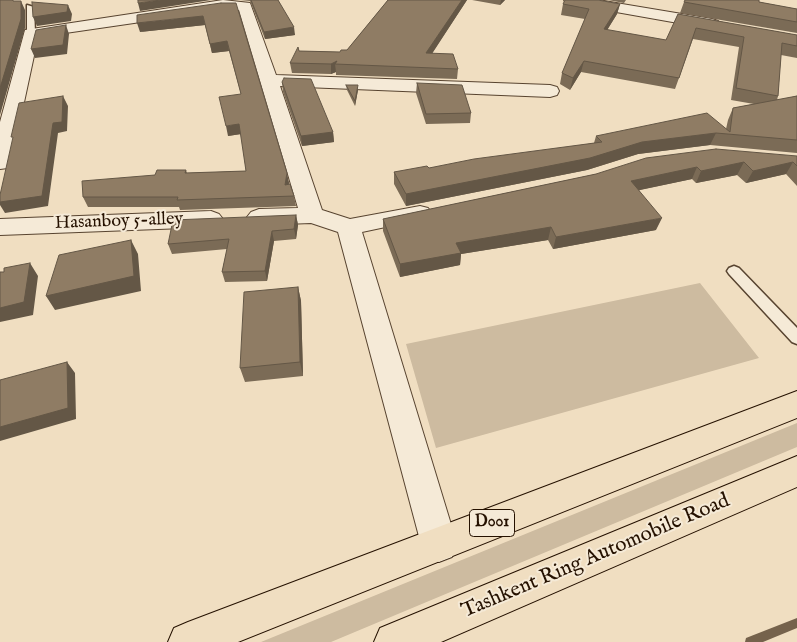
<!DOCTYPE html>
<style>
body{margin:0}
canvas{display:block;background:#f0dec1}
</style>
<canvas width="797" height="642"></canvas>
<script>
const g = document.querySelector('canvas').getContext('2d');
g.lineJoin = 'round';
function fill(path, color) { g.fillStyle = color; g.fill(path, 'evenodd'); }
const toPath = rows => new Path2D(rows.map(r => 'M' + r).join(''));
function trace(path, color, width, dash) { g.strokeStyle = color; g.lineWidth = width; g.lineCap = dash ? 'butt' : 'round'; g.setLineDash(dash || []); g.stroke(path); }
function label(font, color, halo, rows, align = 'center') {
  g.font = font + ' "IM FELL English",serif'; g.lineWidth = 4; g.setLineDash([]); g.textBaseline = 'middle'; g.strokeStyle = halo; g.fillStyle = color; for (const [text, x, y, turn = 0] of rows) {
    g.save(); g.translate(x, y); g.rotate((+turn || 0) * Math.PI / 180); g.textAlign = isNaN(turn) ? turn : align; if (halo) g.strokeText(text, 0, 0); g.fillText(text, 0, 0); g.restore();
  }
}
fill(toPath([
 [700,283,759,358,436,448,406,344],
 [797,423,797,447,331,642,261,642]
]), '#cdbba0');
fill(toPath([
 [797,618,797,628,763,642,745,642,746,638,797,618]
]), '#75624c');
const lane = toPath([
 [27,5,34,7,35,33,31,36,27,33,27,5],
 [734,266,739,268,797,328,797,344,792,342,729,274,727,271,729,268,734,266]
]);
const street = toPath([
 [223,0,250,3,276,75,550,85,557,87,559,91,557,95,550,97,280,86,322,210,350,219,420,206,428,208,432,213,428,218,362,232,457,544,452,557,439,562,426,557,421,544,338,232,311,223,259,225,251,222,247,217,251,212,259,209,298,208,239,10,223,10,38,37,11,163,8,168,0,169,0,122,25,30,223,0],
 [564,0,598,0,712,19,718,21,720,24,718,27,712,29,571,4,566,3,564,0],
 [211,211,219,214,223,219,219,224,211,227,0,235,0,219,211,211]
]);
const highway = toPath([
 [797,391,797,418,238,642,168,642,174,628,188,622,797,391],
 [797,456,797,487,441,642,374,642,380,628,797,456]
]);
trace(lane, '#584430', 3);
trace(street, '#584430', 2);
trace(highway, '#251100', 2);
fill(lane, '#f5ead7');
fill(street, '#f5ead7');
fill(highway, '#f0dec1');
fill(toPath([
 [240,0,278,0,295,35,265,39,250,1],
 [388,0,467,0,432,53,458,69,457,79,336,75,336,72,331,74,292,73,290,63,299,51,340,52,347,50],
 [472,0,505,0,500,5],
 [608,0,626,0,624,3],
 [684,2,759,2,797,9,797,33,680,13],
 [221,3,289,183,288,185,294,196,296,206,180,210,179,207,88,207,83,197,155,175,186,170,187,173,246,171,241,134,228,136,241,94,229,51,212,53,205,25,140,32],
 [563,4,620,4,617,14,607,30,666,40,678,14,797,35,797,58,781,55,778,96,777,100,797,96,797,153,710,145,638,154,587,170,406,206,394,184,394,172,429,168,594,143,596,136,726,129,728,120,733,108,754,104,731,100,739,47,693,39,675,89,581,72,570,90,560,84,562,73,585,19,561,15],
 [282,82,333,132,334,142,302,146,283,92],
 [417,83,471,113,470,123,426,124,416,93],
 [346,85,358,90,355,106,347,90],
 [797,156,797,186,786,174,746,183,737,175,696,183,692,179,639,190,656,230,553,249,548,240,461,254,460,265,400,277,383,231,383,219,596,174],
 [296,215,298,225,296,239,274,241,267,281,225,282,222,272,227,249,172,254,168,244],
 [298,287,301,301,303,376,245,382,240,368]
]), '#7b6b56');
fill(toPath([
 [161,0,211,0,140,11,138,3],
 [462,0,467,0,426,63,426,53],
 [501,0,505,0,500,5],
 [21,1,25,10,25,28,0,115,0,88],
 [620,4,617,14,601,40,604,29],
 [68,5,72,14,71,21,37,26,33,17],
 [203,16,205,25,140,32,137,23],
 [66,25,69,34,67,54,35,58,31,49],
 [294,27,295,35,265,39,264,32],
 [227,41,229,51,212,53,210,44],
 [337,61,335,64,336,72,331,74,331,64],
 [584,61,581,72,570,90,573,78],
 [358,85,358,90,355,106,355,101],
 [63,96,68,106,67,131,58,133,48,206,5,213,0,205,0,202,53,123],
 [239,124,241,134,228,136,226,126],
 [333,132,334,142,302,146,301,136],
 [716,133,710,145,638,154,587,170,406,206,406,194,642,142],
 [744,162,737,175,696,183,701,171],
 [793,162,786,174,746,183,753,171],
 [697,167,692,179,626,193,631,181],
 [287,173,289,183,287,195,285,185],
 [296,215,298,225,296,239,294,229],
 [662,218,656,230,553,249,556,237],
 [551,227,548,240,461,254,460,265,400,277,400,264,456,243],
 [272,231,274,241,267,281,265,271],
 [131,240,138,254,141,291,55,310,46,296],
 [30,263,38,276,33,315,0,322,0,308],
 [298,287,301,301,303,376,300,362],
 [67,362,75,373,76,419,0,441,0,427]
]), '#645746');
const building = toPath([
 [0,0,13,0,13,1,21,1,21,19,0,88,0,0],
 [138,0,161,0,138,3,138,0],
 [251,0,278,0,294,27,264,32,251,0],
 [388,0,462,0,426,53,453,54,458,69,335,64,337,61,331,64,290,63,298,47,299,51,340,52,341,50,347,50,388,0],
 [565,0,598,0,620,4,604,29,666,40,678,14,797,35,797,46,782,43,778,96,736,88,744,37,696,28,679,78,584,61,573,78,562,73,589,9,563,4,565,0],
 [685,0,759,0,759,2,797,9,797,22,684,2,685,0],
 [32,2,68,5,67,12,33,17,32,2],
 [221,3,236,3,287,173,285,185,290,184,294,196,177,200,178,197,83,197,82,181,155,175,157,170,186,170,185,173,246,171,239,124,226,126,219,97,241,94,227,41,210,44,203,16,137,23,137,15,221,3],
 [66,25,63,45,31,49,36,30,66,25],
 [284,78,311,79,333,132,301,136,282,82,284,78],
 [417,83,462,85,471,113,426,114,417,83],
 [346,85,358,85,355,101,346,85],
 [63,96,62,122,53,123,42,196,0,202,0,195,13,137,11,137,19,103,63,96],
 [797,96,797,140,716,133,642,142,590,158,406,194,394,172,427,166,429,168,474,159,602,142,596,136,707,113,730,132,733,108,797,96],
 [716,149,797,156,797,166,793,162,753,171,744,162,701,171,697,167,631,181,662,218,556,237,551,227,456,243,461,253,400,264,383,219,596,174,646,158,716,149],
 [296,215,294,229,272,231,265,271,222,272,229,239,168,244,173,220,296,215],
 [131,240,134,276,46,296,59,255,131,240],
 [30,263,24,302,0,308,0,272,4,272,4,268,30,263],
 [298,287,300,362,240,368,244,292,298,287],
 [67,362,68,408,0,427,0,380,67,362]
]);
fill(building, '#8f7c64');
trace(building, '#645746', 1);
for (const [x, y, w] of [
 [492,523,45]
]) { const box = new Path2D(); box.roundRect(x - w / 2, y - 13.5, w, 27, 4); g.fillStyle = '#f5ead7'; g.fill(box); trace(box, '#251100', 1); }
label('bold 16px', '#251100', null, [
 ["D001",492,523]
]);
label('18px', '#251100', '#f5ead7', [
 ["Hasanboy 5-alley",119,222,-2]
]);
label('21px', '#251100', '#f5ead7', [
 ["Tashkent Ring Automobile Road",596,557,-23]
]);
</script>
